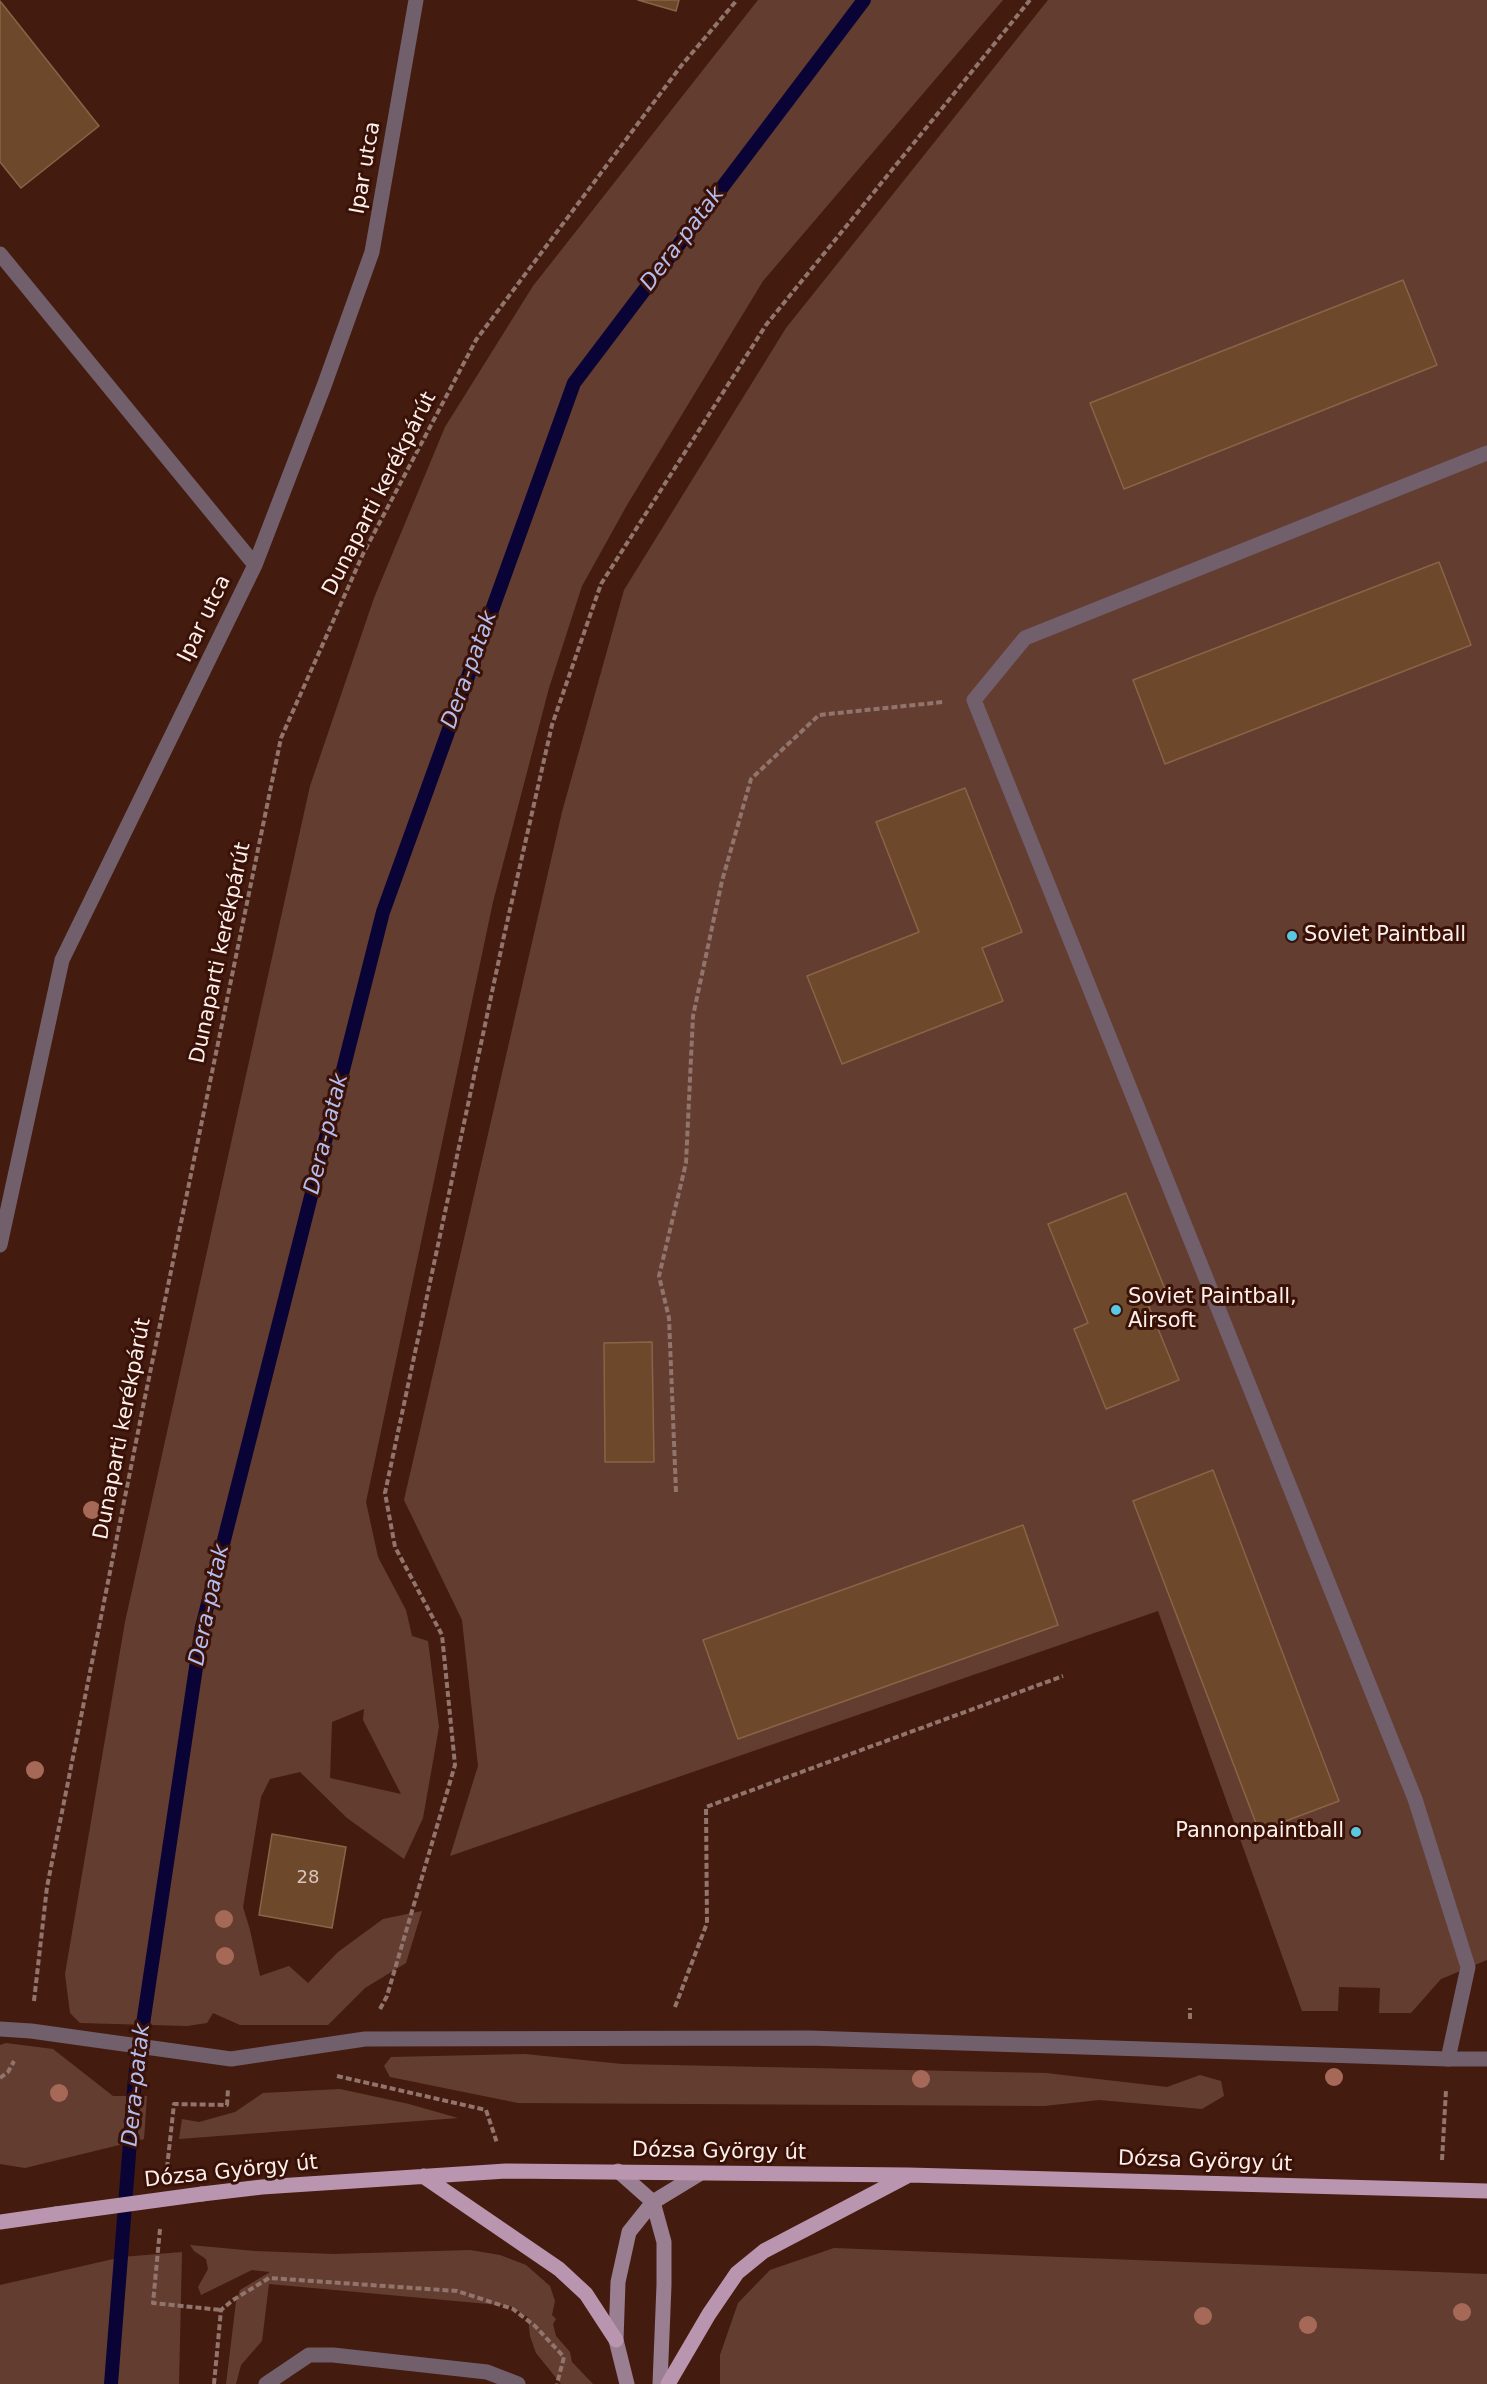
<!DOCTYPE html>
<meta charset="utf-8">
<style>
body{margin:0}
canvas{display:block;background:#441b0f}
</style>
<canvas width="1487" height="2384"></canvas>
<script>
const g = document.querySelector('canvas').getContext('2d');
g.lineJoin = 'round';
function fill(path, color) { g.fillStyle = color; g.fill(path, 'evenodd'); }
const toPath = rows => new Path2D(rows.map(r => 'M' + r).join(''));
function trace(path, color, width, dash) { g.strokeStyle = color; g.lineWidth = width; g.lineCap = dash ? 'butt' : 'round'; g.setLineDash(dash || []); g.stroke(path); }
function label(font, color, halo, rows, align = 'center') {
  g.font = font + ' "DejaVu Sans",sans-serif'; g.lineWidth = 6; g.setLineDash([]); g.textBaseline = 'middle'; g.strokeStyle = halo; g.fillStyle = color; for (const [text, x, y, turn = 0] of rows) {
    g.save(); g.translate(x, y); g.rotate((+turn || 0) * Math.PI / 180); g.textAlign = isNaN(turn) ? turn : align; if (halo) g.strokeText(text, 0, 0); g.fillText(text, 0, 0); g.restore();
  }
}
fill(toPath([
 [758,0,1003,0,763,281,627,505,582,586,549,688,493,902,366,1502,378,1557,406,1610,412,1636,428,1641,439,1727,423,1818,404,1859,347,1818,300,1772,270,1779,261,1797,243,1907,250,1930,260,1976,289,1966,308,1983,338,1952,383,1919,422,1911,406,1963,365,1988,328,2025,240,2025,213,2013,207,2023,187,2026,80,2023,70,2013,65,1974,125,1622,310,786,374,598,445,427,533,286],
 [364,1709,363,1720,401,1794,330,1778,332,1722],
 [1048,0,1487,0,1487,1960,1441,1979,1411,2013,1379,2013,1380,1988,1339,1987,1338,2011,1302,2011,1158,1611,450,1856,478,1766,462,1620,404,1500,562,812,624,590,786,328],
 [6,2043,53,2049,113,2096,147,2096,144,2139,25,2168,0,2164,0,2045],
 [525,2054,622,2064,1046,2073,1167,2087,1200,2075,1221,2081,1224,2096,1202,2109,1099,2100,1044,2106,518,2103,390,2077,384,2066,391,2057],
 [340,2089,409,2104,458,2118,179,2139,182,2119,199,2122,235,2112,263,2093],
 [190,2245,255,2251,334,2254,470,2250,500,2255,526,2265,550,2286,555,2301,552,2315,556,2319,553,2324,556,2336,570,2352,572,2362,593,2384,561,2384,536,2353,530,2336,528,2317,510,2306,269,2284,262,2341,241,2365,236,2384,226,2384,236,2302,240,2290,270,2272,252,2270,201,2295,198,2287,208,2269,206,2259,194,2251],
 [834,2248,1487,2274,1487,2384,720,2384,720,2355,738,2303,770,2270],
 [182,2252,179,2384,0,2384,0,2285,122,2257]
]), '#643d31');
trace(toPath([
 [111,2384,135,2078,202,1627,383,912,574,383,864,0]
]), '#0a0436', 14);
const building = toPath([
 [638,0,679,0,676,11,638,0],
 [0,1,99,126,21,188,0,162,0,1],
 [1403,280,1437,365,1124,489,1090,403,1403,280],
 [1439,562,1471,645,1165,764,1133,680,1439,562],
 [965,788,1022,932,982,948,1003,1001,842,1064,807,976,919,932,876,822,965,788],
 [1126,1193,1165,1289,1145,1297,1179,1380,1106,1409,1074,1329,1088,1323,1048,1224,1126,1193],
 [652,1342,654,1462,605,1462,604,1343,652,1342],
 [1213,1470,1339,1801,1259,1831,1133,1501,1213,1470],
 [1023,1525,1058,1625,738,1739,703,1640,1023,1525],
 [272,1834,346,1847,332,1928,259,1915,272,1834]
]);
fill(building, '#6e482b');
trace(building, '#8b6346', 1.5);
trace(toPath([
 [676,1492,669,1318,659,1276,686,1163,693,1016,722,881,751,779,819,715,943,702],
 [34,2001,47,1887,144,1402,281,738,363,554,476,340,681,66,737,0],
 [675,2007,707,1923,706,1807,1063,1676],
 [380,2009,387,1996,455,1765,442,1635,395,1547,385,1493,504,936,552,725,601,584,766,325,1030,0],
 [1190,2019,1190,2008],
 [337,2076,486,2110,497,2143],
 [0,2078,8,2072,14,2061],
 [1442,2160,1446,2090],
 [167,2168,174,2104,227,2105,228,2089],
 [160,2229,153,2303,221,2310],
 [214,2384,221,2310,233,2300,269,2278,457,2291,513,2309,535,2326,564,2357,557,2384]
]), '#91746c', 4, [6, 3]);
trace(toPath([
 [0,254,255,565],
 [0,1245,62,960,255,565,324,386,372,252,416,0],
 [0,2029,31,2031,231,2059,365,2039,809,2038,1448,2059,1468,1967,1415,1799,974,700,1025,638,1487,453],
 [266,2384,309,2355,333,2355,487,2372,518,2384]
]), '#725f6c', 15);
trace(toPath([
 [1448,2059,1487,2059]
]), '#725f6c', 15);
trace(toPath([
 [618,2171,653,2202,664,2242,664,2285,660,2384],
 [627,2384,616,2340,618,2282,629,2232,653,2202,699,2174]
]), '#9a7e92', 15);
trace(toPath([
 [423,2176,559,2269,586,2294,616,2340],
 [202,2194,262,2187,506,2171,909,2175,1487,2191],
 [0,2222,56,2214],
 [668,2384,709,2314,737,2273,764,2251,907,2176]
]), '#ba95af', 15);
trace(toPath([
 [56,2214,202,2194]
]), '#ba95af', 15);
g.fillStyle = '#a66958';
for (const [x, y] of [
 [92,1510],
 [35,1770],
 [224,1919],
 [225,1956],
 [1334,2077],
 [921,2079],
 [59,2093],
 [1462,2312],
 [1203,2316],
 [1308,2325]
]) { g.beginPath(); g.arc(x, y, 9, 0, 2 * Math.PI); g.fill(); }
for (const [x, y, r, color] of [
 [1292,936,6,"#59c8e4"],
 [1116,1310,6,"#59c8e4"],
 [1356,1832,6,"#59c8e4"]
]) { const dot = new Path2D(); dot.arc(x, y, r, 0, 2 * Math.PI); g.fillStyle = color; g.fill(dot); trace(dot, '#391106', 2); }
label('18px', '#d8c6bc', null, [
 ["28",308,1878]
]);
label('21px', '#fcf0ed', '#391106', [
 ["Ipar utca",366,168,-80],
 ["Dunaparti kerékpárút",380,494,-63],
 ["Ipar utca",205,619,-64],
 ["Dunaparti kerékpárút",221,953,-78],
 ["Dunaparti kerékpárút",123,1429,-79],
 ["Dózsa György út",719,2152,1],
 ["Dózsa György út",1205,2162,2],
 ["Dózsa György út",231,2172,-6]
]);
label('21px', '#fcf0ed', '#391106', [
 ["Soviet Paintball",1304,936],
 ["Soviet Paintball,",1128,1298],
 ["Airsoft",1128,1322],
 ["Pannonpaintball",1344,1832,"right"]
], 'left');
label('italic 22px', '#b4bdf0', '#391106', [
 ["Dera-patak",683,239,-53],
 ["Dera-patak",470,670,-70],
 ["Dera-patak",327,1134,-76],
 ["Dera-patak",210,1605,-78],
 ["Dera-patak",137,2085,-84]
]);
</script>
